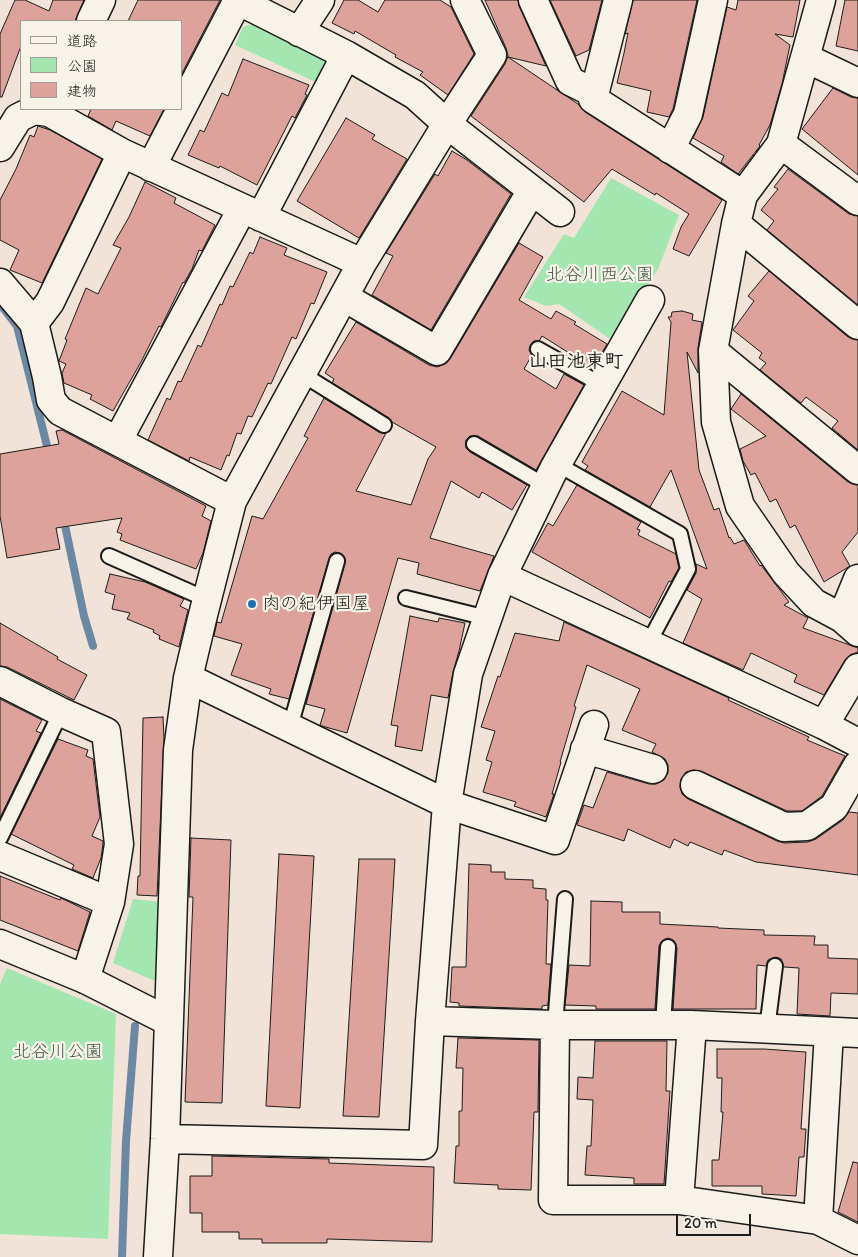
<!DOCTYPE html>
<meta charset="utf-8">
<style>
body{margin:0}
#map{position:relative;width:858px;height:1257px;overflow:hidden;background:#f2e3d9;font-family:Itim,"Klee One",sans-serif}
canvas{display:block}
.legend{position:absolute;left:20px;top:20px;width:162px;height:90px;box-sizing:border-box;background:#f7f3e8;border:1px solid #9f9d96;margin:0;padding:6px 9px;list-style:none;font-size:15px;color:#1c1c1c}
.legend li{display:flex;align-items:center;gap:10px;height:25px}
.legend b{width:25px;border:1px solid #9f9d96}
.scale{position:absolute;left:676px;top:1214px;width:75px;height:22px;box-sizing:border-box;border:2px solid #1c1c1c;border-top:0;padding-left:6px;font-size:15px;line-height:18px;white-space:nowrap;color:#1c1c1c;-webkit-text-stroke:4px #f7f3e8;paint-order:stroke}
</style>
<div id="map">
<canvas width="858" height="1257"></canvas>
<ul class="legend">
<li><b style="height:6px;background:#f7f3e8"></b>道路</li>
<li><b style="height:14px;background:#a3e6b0"></b>公園</li>
<li><b style="height:14px;background:#dca29b"></b>建物</li>
</ul>
<div class="scale">20 m</div>
</div>
<script>
const g = document.querySelector('canvas').getContext('2d');
g.lineJoin = 'round';
function fill(path, color) { g.fillStyle = color; g.fill(path, 'evenodd'); }
const toPath = rows => new Path2D(rows.map(r => 'M' + r).join(''));
function trace(path, color, width, dash) { g.strokeStyle = color; g.lineWidth = width; g.lineCap = dash ? 'butt' : 'round'; g.setLineDash(dash || []); g.stroke(path); }
function label(font, color, halo, rows, align = 'center') {
  g.font = font + ' Itim,"Klee One",sans-serif'; g.lineWidth = 4.5; g.setLineDash([]); g.textBaseline = 'middle'; g.strokeStyle = halo; g.fillStyle = color; for (const [text, x, y, turn = 0] of rows) {
    g.save(); g.translate(x, y); g.rotate((+turn || 0) * Math.PI / 180); g.textAlign = isNaN(turn) ? turn : align; if (halo) g.strokeText(text, 0, 0); g.fillText(text, 0, 0); g.restore();
  }
}
fill(toPath([
 [261,21,322,51,326,70,320,84,235,45,243,27],
 [611,178,679,215,658,269,613,341,559,304,546,306,524,297,564,234,574,238],
 [133,899,161,902,163,976,155,981,113,963],
 [7,968,116,1014,108,1239,0,1234,0,984]
]), '#a3e6b0');
trace(toPath([
 [0,304,17,326,49,454],
 [63,516,84,616,93,646],
 [122,1257,126,1141,135,1026]
]), '#6c89a4', 8);
const building = toPath([
 [15,0,25,0,49,11,53,0,84,0,75,21,21,21,21,46,2,97,0,97,0,34,15,0],
 [138,0,220,0,181,75,181,21,128,21,138,0],
 [344,0,358,0,378,12,385,0,440,0,451,7,474,54,448,95,420,75,423,72,395,57,396,55,355,31,354,34,332,23,344,0],
 [485,0,518,0,519,6,546,66,508,57,578,104,585,112,722,200,689,256,673,249,681,227,689,214,656,193,655,195,612,169,584,202,471,116,505,64,508,56,506,48,485,0],
 [550,0,602,0,589,50,576,56,550,0],
 [633,0,697,0,673,109,669,117,647,112,651,91,617,83,624,53,628,33,625,34,633,0],
 [738,0,800,0,793,37,775,34,790,45,782,84,770,125,759,145,760,146,738,174,721,162,724,156,693,138,703,117,727,7,736,10,738,0],
 [845,0,858,0,858,51,836,46,845,0],
 [243,59,309,85,305,94,307,95,295,118,292,116,257,185,220,166,219,168,188,155,200,130,204,132,222,93,228,96,243,59],
 [833,88,851,97,858,98,858,175,802,129,833,88],
 [90,109,164,109,150,136,116,121,112,130,88,116,91,109,90,109],
 [346,118,375,135,372,139,407,159,359,238,297,201,346,118],
 [38,126,50,130,102,159,42,283,10,270,19,250,0,240,0,200,16,169,30,135,34,137,38,126],
 [452,151,467,160,511,194,431,330,372,295,393,256,386,253,435,174,438,176,452,151],
 [788,169,849,214,858,216,858,305,767,230,774,221,761,210,778,189,774,187,788,169],
 [145,182,176,198,174,203,215,225,202,251,199,250,192,269,184,283,183,282,161,327,159,326,141,362,113,411,90,399,92,395,64,383,62,373,66,364,59,361,67,340,65,339,86,288,98,294,121,248,113,245,129,217,145,182],
 [260,237,287,248,284,255,327,272,314,304,311,303,296,339,292,337,271,384,268,383,252,417,248,416,241,434,237,433,229,456,227,455,221,470,190,457,189,461,148,440,167,398,170,400,178,381,181,382,198,345,201,347,220,304,222,305,230,286,233,287,250,252,253,254,260,237],
 [519,243,543,257,519,300,551,319,556,311,576,322,574,324,607,344,592,370,573,359,574,356,542,336,539,341,534,341,531,344,529,350,532,355,524,369,556,389,564,374,584,385,536,470,478,436,470,436,466,440,466,448,470,452,527,485,512,510,482,492,479,498,451,481,430,538,494,556,480,591,417,574,419,563,398,558,347,733,322,726,320,725,325,709,306,704,345,563,345,558,340,553,335,552,331,554,329,559,289,699,269,694,271,689,231,675,242,644,214,636,217,622,221,623,252,516,263,519,308,438,304,436,324,398,379,432,386,433,356,491,411,505,428,459,436,447,392,422,389,418,332,383,334,379,325,373,356,322,429,365,437,367,445,364,450,359,519,243],
 [769,271,848,337,858,340,858,450,832,428,838,421,806,397,801,403,760,370,766,363,759,358,762,353,733,330,754,301,748,296,769,271],
 [682,311,693,314,692,320,702,322,698,348,698,373,687,352,699,470,714,510,719,508,729,538,730,537,734,544,744,540,760,566,761,565,789,602,784,605,808,618,803,628,858,648,858,652,850,655,845,660,824,695,794,682,797,675,751,653,743,670,683,643,702,599,687,590,696,573,696,564,707,569,671,470,650,507,585,470,588,466,582,462,622,391,664,415,671,322,668,317,671,317,672,312,682,311],
 [741,394,848,482,858,485,858,532,842,552,850,566,824,582,795,525,790,528,776,499,770,502,755,473,751,475,743,461,740,449,766,436,731,409,741,394],
 [62,430,206,506,202,516,211,521,203,553,196,569,120,540,122,534,117,532,122,518,56,528,60,549,7,558,0,516,0,454,59,444,56,431,62,430],
 [577,485,641,522,637,529,640,530,638,535,676,554,679,568,671,582,669,581,650,618,532,552,548,523,553,526,577,485],
 [110,574,145,582,184,599,180,606,188,610,179,647,159,639,160,636,153,632,154,630,127,619,130,613,112,609,115,595,105,592,110,574],
 [410,616,438,622,439,618,465,623,459,651,453,672,448,698,431,695,422,751,395,746,398,726,391,725,410,616],
 [564,622,729,698,728,700,809,737,807,740,845,756,822,796,802,811,787,811,701,771,693,770,686,772,681,779,680,787,682,794,688,799,777,841,784,843,808,842,816,839,843,820,849,812,858,813,858,875,756,862,724,850,722,855,690,842,688,846,674,839,670,848,628,829,624,841,577,825,584,805,593,808,607,772,649,784,656,784,664,780,668,773,668,765,665,759,652,752,656,744,622,730,640,689,587,665,574,706,576,707,560,762,561,762,552,794,554,794,546,817,514,806,516,802,483,792,492,762,486,760,495,731,481,727,498,676,500,677,515,633,559,641,564,622],
 [0,623,58,657,57,659,87,675,74,700,7,667,0,666,0,623],
 [0,699,42,720,36,731,41,733,0,818,0,699],
 [163,717,164,738,157,896,137,895,138,876,140,876,143,718,163,717],
 [58,739,88,750,86,756,93,759,100,817,92,836,103,841,103,844,101,858,93,878,72,869,74,865,11,834,58,739],
 [191,838,231,840,222,1103,185,1102,193,897,189,897,191,838],
 [279,854,314,856,300,1108,266,1106,279,854],
 [359,859,395,859,379,1117,343,1116,359,859],
 [469,864,491,865,491,872,505,872,505,879,533,880,533,888,546,889,546,900,548,900,546,964,551,964,548,1005,542,1006,542,1009,459,1006,459,1003,450,1002,452,967,466,967,469,864],
 [0,876,60,900,61,898,90,912,78,951,0,920,0,876],
 [591,901,622,902,622,912,660,912,660,924,718,927,718,928,764,930,764,935,815,936,814,945,828,945,828,958,858,959,858,994,831,993,830,1016,797,1014,799,968,784,967,781,959,776,957,768,960,766,966,757,965,756,1009,673,1009,677,948,673,940,668,938,661,942,659,946,655,1009,596,1009,596,1006,565,1005,569,965,590,966,591,901],
 [458,1038,539,1040,538,1112,534,1112,531,1190,498,1189,498,1185,454,1183,456,1146,459,1146,459,1111,462,1111,463,1068,456,1068,458,1038],
 [595,1041,667,1041,666,1091,670,1091,664,1184,634,1184,634,1178,585,1175,587,1146,591,1146,593,1100,577,1099,578,1077,593,1078,595,1041],
 [717,1049,764,1049,806,1052,801,1129,806,1129,804,1157,799,1157,796,1196,762,1194,762,1186,712,1186,712,1160,719,1160,723,1112,721,1112,722,1078,717,1078,717,1049],
 [212,1156,329,1159,329,1163,434,1167,432,1242,327,1239,327,1243,262,1243,262,1239,239,1239,239,1232,202,1232,202,1213,190,1213,190,1176,212,1176,212,1156],
 [853,1162,858,1163,858,1222,838,1212,853,1162]
]);
fill(building, '#dca29b');
trace(building, '#1c1c1c', 1);
const lane = toPath([
 [538,349,602,385],
 [302,374,384,425],
 [474,444,546,486],
 [557,464,680,534,688,569,648,644],
 [109,556,208,600],
 [406,598,487,618],
 [290,727,337,561],
 [0,838,61,712],
 [555,1025,565,899],
 [663,1025,668,947],
 [767,1029,775,966]
]);
const street = toPath([
 [237,0,346,55,415,95,447,124,560,212],
 [533,0,570,81,594,93],
 [618,0,593,99,743,195],
 [821,0,781,144,743,195,736,224,713,351,716,422,740,506,786,573,814,603,842,618,858,632],
 [91,21,101,0],
 [299,32,320,0],
 [806,58,858,83],
 [781,144,858,201],
 [0,147,18,118,34,110,49,112,122,153,362,263],
 [670,149,688,114,713,0],
 [151,167,238,0],
 [261,217,346,55],
 [736,224,858,325],
 [0,283,34,323,47,377,51,400,60,411,232,501],
 [344,297,437,351,532,190],
 [34,323,50,302,122,153],
 [713,351,858,470],
 [118,440,242,209],
 [502,576,824,725,858,668],
 [842,618,858,579],
 [188,678,447,804,555,840,594,725],
 [0,681,61,712,106,732,119,844,110,902,85,979],
 [824,725,858,743],
 [585,749,653,769],
 [695,785,784,827,807,826,834,807,858,765],
 [0,856,110,902],
 [430,1021,555,1025,692,1025,858,1033],
 [555,1025,553,1200,679,1200,818,1220,858,1240],
 [165,1139,423,1145,430,1021,447,804,468,674,502,576,554,469,650,300],
 [679,1200,692,1025],
 [818,1220,829,1032],
 [158,1257,165,1139,178,750,188,678,202,619,232,501,362,263,447,124,492,55,465,0]
]);
const secondary = toPath([
 [0,944,85,979,168,1021]
]);
trace(lane, '#1c1c1c', 18);
trace(street, '#1c1c1c', 31);
trace(secondary, '#1c1c1c', 31);
trace(lane, '#f7f3e8', 14);
trace(street, '#f7f3e8', 28);
trace(secondary, '#f7f3e8', 28);
for (const [x, y, r, color] of [
 [252,604,5,"#1f6fb2"]
]) { const dot = new Path2D(); dot.arc(x, y, r, 0, 2 * Math.PI); g.fillStyle = color; g.fill(dot); trace(dot, '#f7f3e8', 2); }
label('18px', '#445948', '#f7f3e8', [
 ["北谷川西公園",600,275],
 ["北谷川公園",58,1052]
]);
label('18px', '#1c1c1c', '#f7f3e8', [
 ["肉の紀伊国屋",262,604]
], 'left');
label('bold 19px', '#1c1c1c', '#f7f3e8', [
 ["山田池東町",576,362]
]);
</script>
